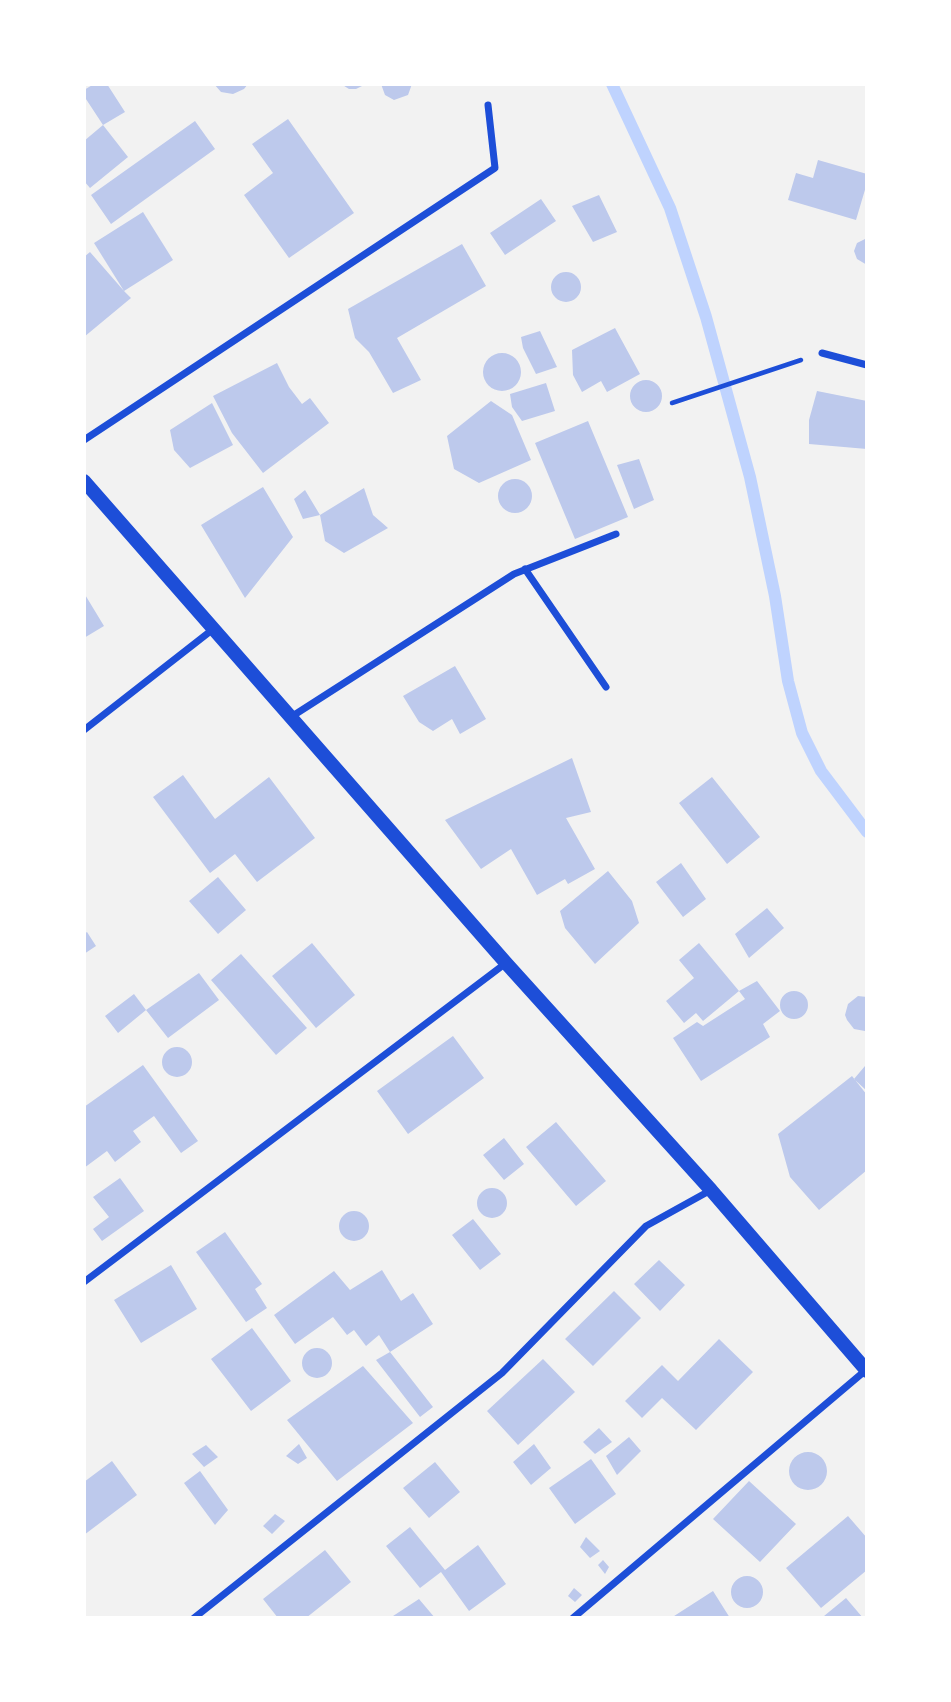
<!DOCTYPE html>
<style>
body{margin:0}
#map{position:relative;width:951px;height:1702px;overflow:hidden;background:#f2f2f2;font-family:Ubuntu,sans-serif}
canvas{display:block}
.frame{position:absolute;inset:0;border:86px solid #fff;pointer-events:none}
</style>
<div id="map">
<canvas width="951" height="1702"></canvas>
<div class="frame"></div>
</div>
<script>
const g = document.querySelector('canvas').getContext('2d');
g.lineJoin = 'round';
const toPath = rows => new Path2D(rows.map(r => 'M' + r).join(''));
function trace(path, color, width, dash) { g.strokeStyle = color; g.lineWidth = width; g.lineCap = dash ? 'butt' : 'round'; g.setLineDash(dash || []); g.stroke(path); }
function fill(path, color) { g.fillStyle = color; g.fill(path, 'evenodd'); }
trace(toPath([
 [612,84,670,208,706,317,750,477,775,596,788,681,802,733,821,771,867,832]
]), '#bfd3fe', 12);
fill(toPath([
 [94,84,107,84,125,112,103,125,84,96,84,90],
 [214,84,248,84,244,89,233,94,221,92],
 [341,84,366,84,356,89,349,89],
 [381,84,412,84,408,95,394,100,385,95],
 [288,119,354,213,289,258,244,195,273,173,252,144],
 [195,121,215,149,111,224,91,195],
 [103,125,128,157,90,188,84,181,84,141],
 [818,160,867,174,867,183,856,220,788,200,796,173,813,178],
 [599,195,617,232,593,242,572,206],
 [541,199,556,221,505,255,490,233],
 [143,212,173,260,124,291,131,298,84,337,84,257,90,252,124,291,94,243],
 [867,238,867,265,857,259,854,251,857,243],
 [462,244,486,286,397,338,421,380,393,393,369,352,355,338,348,309],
 '551 287a15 15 0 1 1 30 0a15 15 0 1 1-30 0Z',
 [615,328,640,374,607,392,601,381,582,392,573,375,572,350],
 [540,331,557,367,536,374,523,348,521,337],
 '483 372a19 19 0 1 1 38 0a19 19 0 1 1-38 0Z',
 [277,363,289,387,302,404,310,398,329,423,263,473,232,433,213,396],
 '630 396a16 16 0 1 1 32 0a16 16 0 1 1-32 0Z',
 [546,383,555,411,522,421,512,407,510,394],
 [817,391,867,401,867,449,809,444,809,420],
 [491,401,512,415,531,460,479,483,454,469,447,436],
 [212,403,233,445,190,468,174,450,170,430],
 [588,421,628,517,575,539,535,443],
 [639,459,654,500,634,509,617,465],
 '498 496a17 17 0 1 1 34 0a17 17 0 1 1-34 0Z',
 [263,487,293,537,245,598,201,525],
 [364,488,373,515,388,528,344,553,325,541,320,515],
 [305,490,320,515,303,519,294,499],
 [84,593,104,626,84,638],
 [455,666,486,719,460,734,452,719,433,731,419,722,403,696],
 [572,758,591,812,566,818,595,869,568,884,565,879,537,895,511,849,481,869,445,820],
 [183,775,215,819,269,777,315,838,257,882,235,854,210,873,153,797],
 [712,777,760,837,727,864,679,803],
 [681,863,706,899,683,917,656,882],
 [608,871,632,901,639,923,595,964,565,928,560,911],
 [218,877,246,910,218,934,189,901],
 [767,908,784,928,749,958,735,934],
 [87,932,96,946,84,954,84,934],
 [312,943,355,995,316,1028,272,976],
 [699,943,739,991,703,1021,696,1013,684,1023,666,1001,694,978,679,960],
 [241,954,307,1028,276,1055,211,980],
 [199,973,219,1000,168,1038,146,1010],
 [757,981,780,1011,763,1024,770,1037,701,1081,673,1038,697,1022,703,1026,745,999,739,991],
 '780 1005a14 14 0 1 1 28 0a14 14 0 1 1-28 0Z',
 [134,994,146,1010,118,1033,105,1016],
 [858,996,867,997,867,1030,865,1031,854,1029,847,1020,845,1015,848,1004],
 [453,1036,484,1078,408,1134,377,1091],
 '162 1062a15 15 0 1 1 30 0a15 15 0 1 1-30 0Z',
 [143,1065,198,1141,181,1153,154,1116,133,1131,141,1142,115,1162,107,1151,84,1168,84,1107],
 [865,1066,867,1069,867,1091,854,1079],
 [852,1076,867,1095,867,1170,819,1210,790,1177,778,1134],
 [556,1122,606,1181,576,1206,526,1147],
 [504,1138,524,1164,504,1180,483,1155],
 [120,1178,144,1211,102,1241,93,1229,109,1217,93,1197],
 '477 1203a15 15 0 1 1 30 0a15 15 0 1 1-30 0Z',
 '339 1226a15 15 0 1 1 30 0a15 15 0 1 1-30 0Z',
 [473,1219,501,1254,480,1270,452,1235],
 [225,1232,262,1284,255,1289,267,1308,246,1322,196,1252],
 [659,1260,685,1285,660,1311,634,1284],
 [171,1265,197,1309,141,1343,114,1300],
 [382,1270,401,1301,413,1293,433,1324,390,1352,379,1335,366,1346,354,1330,347,1335,333,1317,295,1344,274,1315,334,1271,350,1290],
 [614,1291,641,1318,593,1366,565,1339],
 [252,1328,291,1381,251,1411,211,1359],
 [719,1339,753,1372,696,1430,662,1398,642,1418,625,1401,662,1365,678,1381],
 '302 1363a15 15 0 1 1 30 0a15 15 0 1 1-30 0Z',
 [390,1352,433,1407,420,1417,376,1360],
 [543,1359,575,1392,518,1445,487,1411],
 [363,1366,413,1423,337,1481,287,1420],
 [599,1428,612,1442,595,1454,583,1442],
 [629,1437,641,1451,617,1475,606,1456],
 [299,1444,307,1458,298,1464,286,1456],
 [534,1444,551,1468,531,1485,513,1462],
 [206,1445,218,1457,204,1467,192,1454],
 '789 1471a19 19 0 1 1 38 0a19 19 0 1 1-38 0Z',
 [591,1459,616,1494,575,1524,549,1488],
 [112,1461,137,1495,84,1535,84,1482],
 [435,1462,460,1492,429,1518,403,1488],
 [200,1471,228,1510,215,1525,184,1483],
 [749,1481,796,1524,760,1562,713,1519],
 [275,1514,285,1521,272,1534,263,1526],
 [848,1516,867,1538,867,1570,821,1608,786,1568],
 [410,1527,445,1570,478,1545,506,1584,469,1611,441,1572,420,1588,386,1546],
 [586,1537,600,1551,590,1558,580,1547],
 [325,1550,351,1582,306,1618,278,1618,263,1599],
 [603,1560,609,1567,605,1574,598,1565],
 '731 1592a16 16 0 1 1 32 0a16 16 0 1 1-32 0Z',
 [574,1588,582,1595,575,1602,568,1596],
 [713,1591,730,1618,671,1618],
 [846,1598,863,1618,825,1618,824,1616],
 [419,1599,435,1618,390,1618]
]), '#bdc9ec');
trace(toPath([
 [672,403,801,360]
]), '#1d4ed8', 4.5);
trace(toPath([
 [822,353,867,365],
 [84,440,495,168,488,105],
 [525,569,606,687],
 [291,717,514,574,616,534],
 [84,730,212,630],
 [84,1282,506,963],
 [194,1618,502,1373,646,1226,711,1190],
 [573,1618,866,1370]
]), '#1d4ed8', 7);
trace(toPath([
 [84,481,506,963,711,1190,867,1371]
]), '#1d4ed8', 14);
</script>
